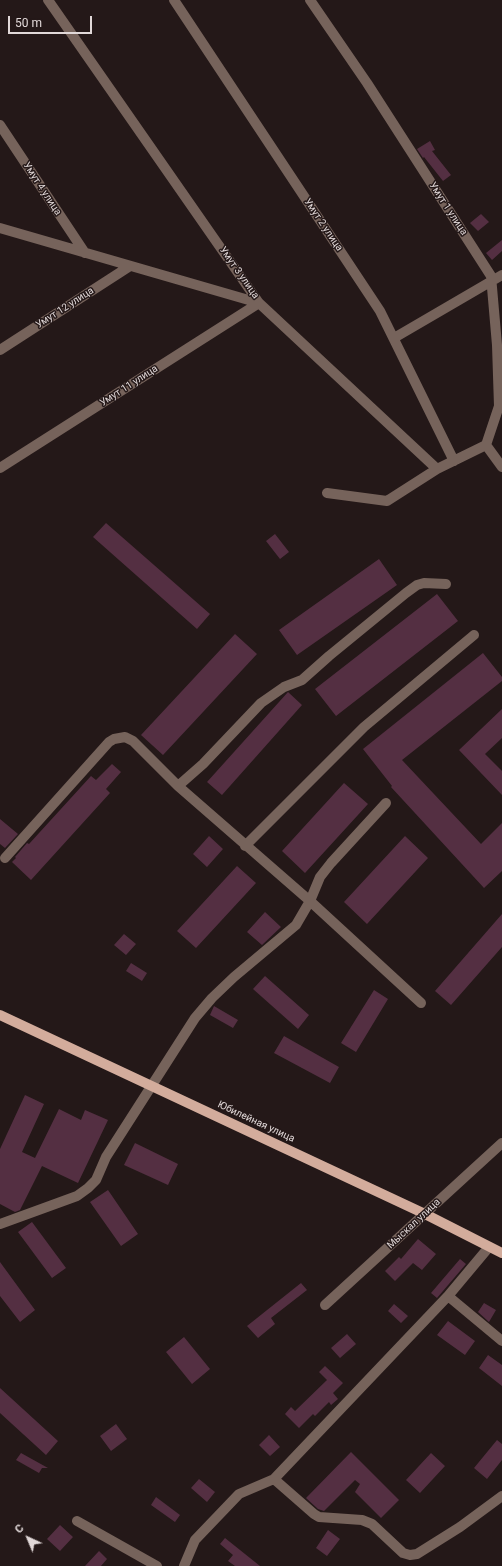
<!DOCTYPE html>
<meta charset="utf-8">
<style>
body{margin:0}
#map{position:relative;width:502px;height:1566px;overflow:hidden;background:#241818;font-family:Roboto,sans-serif}
canvas{display:block}
.north{position:absolute;left:8px;top:1518px;width:40px;height:40px;-webkit-text-stroke:3px #241818;paint-order:stroke;rotate:316deg;font-size:11px;font-weight:700;line-height:16px;text-align:center;color:#e1d8d8}
.north::after{content:'';display:block;margin:auto;width:14px;height:18px;background:#e1d8d8;clip-path:polygon(50% 0,100% 100%,50% 72%,0 100%)}
.scale{position:absolute;left:8px;top:16px;width:84px;height:18px;box-sizing:border-box;border:2px solid #e1d8d8;border-top:0;padding-left:5px;font-size:12px;line-height:14px;white-space:nowrap;color:#e1d8d8;-webkit-text-stroke:3px #241818;paint-order:stroke}
</style>
<div id="map">
<canvas width="502" height="1566"></canvas>
<div class="north">С</div>
<div class="scale">50 m</div>
</div>
<script>
const g = document.querySelector('canvas').getContext('2d');
g.lineJoin = 'round';
function fill(path, color) { g.fillStyle = color; g.fill(path, 'evenodd'); }
const toPath = rows => new Path2D(rows.map(r => 'M' + r).join(''));
function trace(path, color, width, dash) { g.strokeStyle = color; g.lineWidth = width; g.lineCap = dash ? 'butt' : 'round'; g.setLineDash(dash || []); g.stroke(path); }
function label(font, color, halo, rows, align = 'center') {
  g.font = font + ' Roboto,sans-serif'; g.lineWidth = 3; g.setLineDash([]); g.textBaseline = 'middle'; g.strokeStyle = halo; g.fillStyle = color; for (const [text, x, y, turn = 0] of rows) {
    g.save(); g.translate(x, y); g.rotate((+turn || 0) * Math.PI / 180); g.textAlign = isNaN(turn) ? turn : align; if (halo) g.strokeText(text, 0, 0); g.fillText(text, 0, 0); g.restore();
  }
}
fill(toPath([
 [430,141,435,150,432,151,451,175,443,181,424,157,423,158,417,149],
 [481,214,489,222,478,231,470,223],
 [502,240,502,251,492,260,486,253],
 [106,523,210,614,197,629,93,537],
 [275,534,289,552,280,559,266,541],
 [379,559,397,585,297,655,279,630],
 [437,594,458,621,336,716,315,689],
 [235,634,257,654,163,755,141,735],
 [483,653,502,677,502,681,402,760,481,844,502,823,502,871,484,888,391,787,392,786,363,749],
 [288,692,302,705,222,795,207,782],
 [502,709,502,738,485,754,502,771,502,795,459,750],
 [112,764,121,772,106,789,110,793,31,880,12,862,16,858,15,857,27,843,29,844,91,776,96,780],
 [344,783,368,804,305,873,282,851],
 [0,819,18,834,5,848,0,844],
 [209,836,223,849,207,867,193,854],
 [405,836,428,858,367,924,344,902],
 [237,866,256,883,196,948,177,931],
 [265,912,281,927,262,945,247,932],
 [502,914,502,947,451,1005,435,991],
 [124,934,136,944,126,955,114,945],
 [131,963,147,973,142,981,126,971],
 [265,976,309,1015,298,1029,253,989],
 [374,990,388,999,356,1052,341,1043],
 [214,1006,238,1020,233,1028,210,1015],
 [284,1036,339,1067,330,1083,274,1053],
 [25,1095,44,1104,22,1152,35,1158,59,1109,81,1120,85,1110,108,1120,78,1183,42,1166,20,1210,15,1212,0,1204,0,1149],
 [135,1143,178,1164,168,1185,124,1165],
 [108,1190,138,1234,121,1246,90,1202],
 [32,1222,66,1268,52,1278,18,1232],
 [418,1239,436,1254,422,1270,413,1263,395,1281,385,1271,399,1257,401,1259],
 [460,1259,466,1264,437,1298,431,1293],
 [0,1262,35,1310,20,1322,0,1296],
 [301,1283,307,1290,271,1318,275,1324,258,1338,247,1326],
 [484,1303,496,1310,489,1322,478,1312],
 [394,1304,408,1316,401,1323,388,1311],
 [448,1321,475,1341,465,1355,437,1335],
 [347,1334,356,1344,340,1358,331,1348],
 [184,1337,210,1369,192,1384,166,1352],
 [488,1355,502,1365,502,1386,479,1368],
 [325,1366,343,1383,333,1393,338,1399,331,1405,329,1402,315,1416,313,1414,299,1428,285,1414,291,1407,295,1411,327,1380,319,1372],
 [0,1388,58,1441,46,1455,0,1413],
 [116,1424,127,1439,111,1451,100,1436],
 [269,1435,280,1447,270,1456,259,1445],
 [497,1440,502,1444,502,1460,487,1479,474,1468],
 [351,1452,399,1500,381,1518,355,1492,360,1484,355,1480,324,1511,318,1509,306,1498],
 [21,1453,48,1468,42,1468,39,1473,16,1460],
 [431,1453,445,1466,420,1493,406,1480],
 [199,1479,215,1492,207,1502,191,1488],
 [156,1497,180,1515,175,1522,151,1505],
 [60,1525,73,1537,60,1551,47,1539],
 [328,1530,340,1539,327,1556,316,1548],
 [225,1538,260,1566,235,1566,228,1561,233,1555,220,1544],
 [99,1551,107,1559,101,1566,85,1566]
]), '#542f42');
trace(toPath([
 [48,0,259,303,437,469,486,445],
 [174,0,380,311,454,461],
 [310,0,367,83,491,276,497,345,499,406,486,445],
 [0,125,85,253],
 [0,228,259,303],
 [394,338,502,275],
 [0,350,130,266],
 [486,445,502,467],
 [0,468,259,303],
 [327,493,387,501,437,469],
 [178,786,203,764,261,703,284,687,302,680,329,656,406,593,417,585,424,583,446,584],
 [245,846,364,727,474,635],
 [5,858,109,742,114,739,125,737,133,741,178,786,310,901,421,1003],
 [0,1224,77,1196,88,1188,96,1180,106,1157,195,1018,212,998,234,977,296,925,310,901,320,877,331,863,386,803],
 [448,1296,502,1341],
 [325,1305,502,1143],
 [274,1479,314,1514,319,1517,362,1520,372,1524,403,1553,410,1555,417,1554,460,1527,502,1496],
 [77,1521,157,1566],
 [184,1566,195,1540,239,1494,274,1479,448,1296,489,1247]
]), '#76635b', 10);
trace(toPath([
 [0,1015,425,1214,502,1253]
]), '#d3ac9c', 10);
label('10px', '#e1d8d8', '#241818', [
 ["Умут 4 улица",42,189,57],
 ["Умут 1 улица",448,209,57],
 ["Умут 2 улица",323,225,56],
 ["Умут 3 улица",239,273,55],
 ["Умут 12 улица",65,308,-33],
 ["Умут 11 улица",129,386,-33],
 ["Юбилейная улица",256,1122,25],
 ["Мыскал улица",414,1224,-43]
]);
</script>
